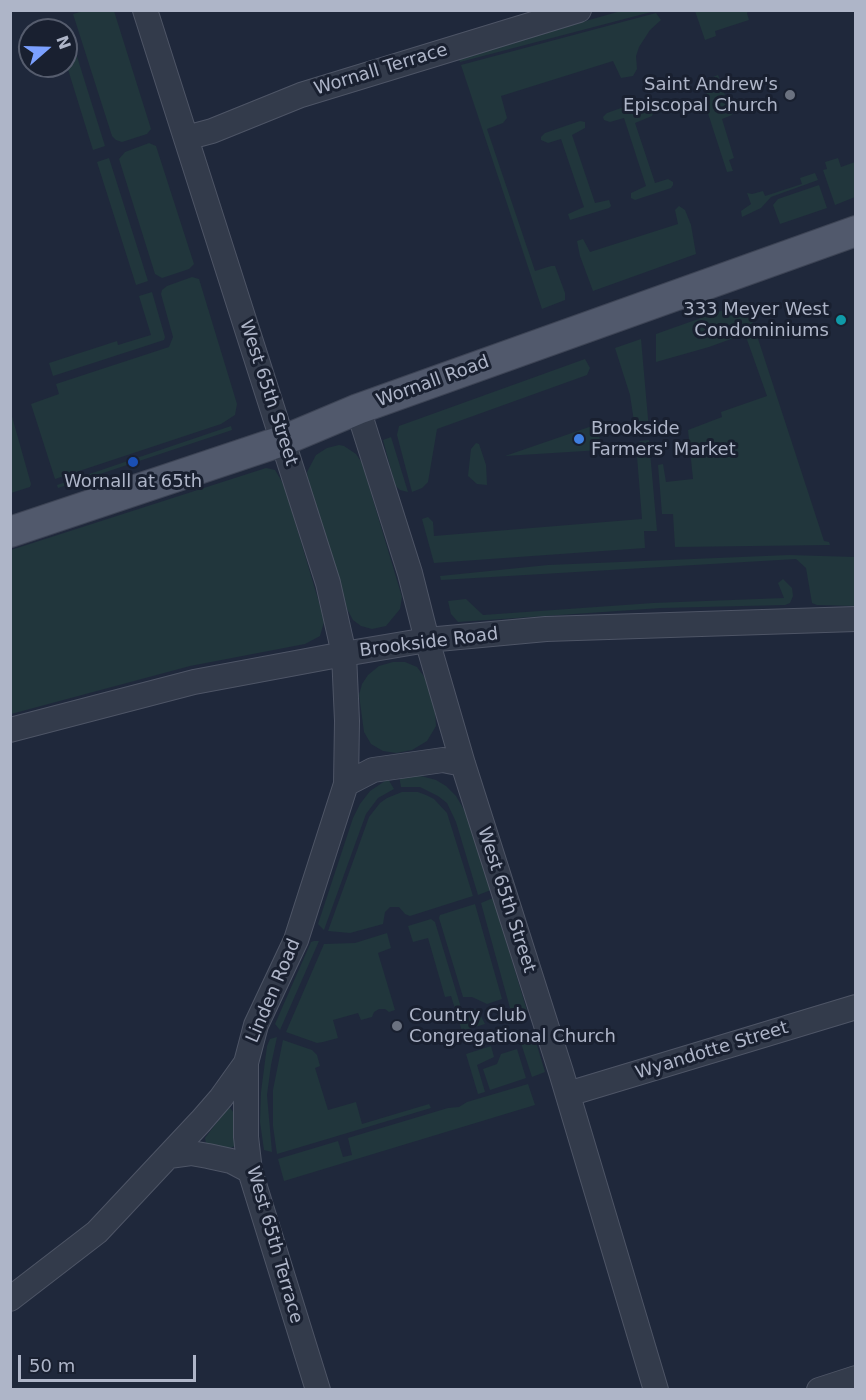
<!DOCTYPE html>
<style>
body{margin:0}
#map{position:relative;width:866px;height:1400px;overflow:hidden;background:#1f283b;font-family:"DejaVu Sans",sans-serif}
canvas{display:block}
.frame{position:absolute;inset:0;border:12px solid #aeb5c8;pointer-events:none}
.north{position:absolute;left:18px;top:18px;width:60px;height:60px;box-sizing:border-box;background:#192030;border:2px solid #555c6d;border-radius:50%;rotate:70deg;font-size:16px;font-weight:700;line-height:24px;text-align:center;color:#aeb5c8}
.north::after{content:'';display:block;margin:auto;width:21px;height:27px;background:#7ba0ff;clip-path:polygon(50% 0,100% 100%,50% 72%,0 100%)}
.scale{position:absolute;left:18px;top:1355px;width:178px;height:27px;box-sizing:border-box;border:3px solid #aeb5c8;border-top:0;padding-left:8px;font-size:18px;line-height:21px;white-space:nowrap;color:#aeb5c8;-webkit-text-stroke:4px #192030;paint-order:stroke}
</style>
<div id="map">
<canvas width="866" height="1400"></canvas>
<div class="frame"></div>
<div class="north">N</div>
<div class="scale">50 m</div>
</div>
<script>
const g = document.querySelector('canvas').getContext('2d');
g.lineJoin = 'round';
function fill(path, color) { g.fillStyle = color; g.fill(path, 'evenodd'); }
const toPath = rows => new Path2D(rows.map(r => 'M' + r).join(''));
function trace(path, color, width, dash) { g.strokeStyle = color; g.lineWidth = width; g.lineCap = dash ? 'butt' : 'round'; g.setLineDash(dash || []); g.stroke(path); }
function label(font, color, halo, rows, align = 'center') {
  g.font = font + ' "DejaVu Sans",sans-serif'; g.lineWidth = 6; g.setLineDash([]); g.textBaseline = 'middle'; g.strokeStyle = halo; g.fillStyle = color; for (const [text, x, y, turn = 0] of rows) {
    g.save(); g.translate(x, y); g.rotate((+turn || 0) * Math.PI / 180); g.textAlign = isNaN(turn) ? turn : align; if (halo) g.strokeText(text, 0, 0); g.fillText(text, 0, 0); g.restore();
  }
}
fill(toPath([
 [84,11,114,11,151,129,147,134,122,142,116,140,112,136,73,14],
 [621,11,655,11,460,62,458,57],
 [695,11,748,11,747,13,749,20,715,31,716,36,705,40],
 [656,13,661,20,650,30,639,47,636,56,637,69,633,76,621,78,613,61,501,96,507,118,503,123,487,129,535,271,551,266,555,266,565,293,565,300,542,309,461,65],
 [75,50,105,146,93,150,66,63,66,53],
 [718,75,732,115,722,119,734,158,729,160,733,171,727,172,704,101,713,77],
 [638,102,647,106,653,113,652,116,635,123,655,183,668,179,673,182,673,185,671,188,635,200,631,198,631,193,646,186,624,118,610,122,604,120,603,117,607,113],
 [580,121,585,122,585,128,572,135,595,203,609,200,611,206,609,208,570,220,568,214,584,207,561,139,548,143,541,140,541,137,545,133],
 [149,143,156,146,194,264,189,269,162,278,155,274,119,159,125,152],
 [109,158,148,281,136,285,97,162],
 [838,158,841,167,855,162,855,197,835,205,823,170,827,169,825,162],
 [815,173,818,180,771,197,761,208,742,217,741,211,751,204,747,193,752,194,763,191,765,196,802,184,800,178],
 [819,185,827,208,780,224,773,205,778,199],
 [679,206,685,210,691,225,696,254,593,291,580,256,577,241,583,239,590,252,678,224,675,210],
 [192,277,199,279,237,404,235,415,221,424,55,479,31,404,59,394,56,384,169,347,173,337,161,294,162,290,167,286],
 [152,292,165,337,164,340,53,376,49,363,117,341,118,345,151,335,139,296],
 [746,302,824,541,829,542,830,545,675,547,673,514,662,514,658,465,663,464,666,482,693,479,688,430,722,417,721,412,767,396,745,334,709,347,656,362,656,334],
 [641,339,649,430,639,431,635,428,630,395,615,348],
 [585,359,590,368,587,375,437,429,428,482,422,488,412,492,397,435,399,426],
 [11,413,31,484,30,487,11,493],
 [598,424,601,450,505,456],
 [231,426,232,430,58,488,57,485],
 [391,437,408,492,400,490,395,485,383,440],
 [649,440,657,531,644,531,645,548,434,563,422,519,428,517,433,522,434,536,642,519,636,444,640,441],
 [476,443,479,444,486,465,487,485,477,484,468,476,471,449],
 [339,445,344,446,356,454,362,463,402,597,400,609,386,626,372,629,361,626,353,620,347,609,309,485,307,472,316,455,327,448],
 [266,468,275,470,284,485,321,609,324,622,320,636,305,644,190,666,11,714,11,550],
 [789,555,855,557,855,606,817,605,812,603,806,568,796,559,441,580,440,576,548,565],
 [783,579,792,588,793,596,790,603,785,605,661,608,458,622,451,614,448,601,466,599,483,615,653,603,784,598,778,583],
 [393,662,405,662,417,667,426,679,434,699,436,726,427,741,412,750,396,753,383,751,371,744,364,732,359,695,362,684,368,675,379,666],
 [399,776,421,776,436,780,446,786,456,796,469,818,491,890,478,895,456,822,447,803,438,796,420,787,401,787],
 [388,779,394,789,378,798,366,814,324,930,318,924,353,818,360,804,370,791],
 [402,792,418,792,426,795,434,799,447,813,473,896,410,916,405,914,399,907,390,907,385,912,383,924,350,933,328,931,369,817,380,803,387,798],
 [493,898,528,1014,513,1019,481,903],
 [475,904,502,999,487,1004,472,997,463,997,439,918,440,915],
 [431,919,435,922,462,1011,474,1009,478,1010,485,1024,462,1031,451,996,445,997,428,938,413,942,408,926],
 [387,933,391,948,378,953,395,1010,389,1012,385,1009,379,1009,374,1012,372,1017,361,1020,358,1013,333,1020,338,1038,323,1042,317,1043,286,1032,324,944,355,943],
 [314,941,319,941,280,1030,275,1024,311,942],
 [533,1032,545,1072,532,1077,519,1037],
 [277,1037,271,1065,267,1095,272,1152,264,1150,260,1122,261,1092,267,1046,270,1039],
 [283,1040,312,1050,317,1055,320,1066,315,1068,328,1110,356,1102,362,1124,429,1104,431,1108,277,1154,273,1126,273,1090],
 [491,1046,494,1057,477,1065,485,1092,478,1094,466,1054],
 [517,1049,526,1078,490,1090,483,1069,497,1064,501,1054],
 [528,1084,535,1105,284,1181,278,1159,338,1141,343,1157,352,1155,348,1138,448,1108,459,1107,467,1102],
 [230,1108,234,1113,235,1146,230,1148,206,1144,205,1138,227,1109]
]), '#21363c');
const minor = toPath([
 [186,138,212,131,301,95,579,10],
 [358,409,410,573,427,640,463,764,561,1072,656,1390],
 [10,730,194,682,344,654,427,640,546,629,856,619],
 [346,784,373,770,443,760,463,764],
 [246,1063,246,1137,250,1171,318,1390],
 [568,1094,856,1007],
 [169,1156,191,1153,208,1156,231,1161,250,1171],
 [10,1299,97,1232,201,1121,221,1098,246,1063,256,1025,296,940,346,784,347,721,344,654,328,583,145,10],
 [819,1390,856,1378]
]);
const major = toPath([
 [10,532,282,441,358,409,856,231]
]);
trace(minor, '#4e5566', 26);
trace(major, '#3d4455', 32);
trace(minor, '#333b4b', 24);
trace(major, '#51596c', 30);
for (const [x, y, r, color] of [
 [790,95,6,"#6b7280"],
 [841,320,6,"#0f9aa8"],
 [579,439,6,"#3f7fe0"],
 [133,462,6,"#1a4fb4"],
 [397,1026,6,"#6b7280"]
]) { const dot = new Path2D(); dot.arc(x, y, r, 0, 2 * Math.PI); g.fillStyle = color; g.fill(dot); trace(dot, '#192030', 2); }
label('18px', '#aeb5c8', '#192030', [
 ["Wornall Terrace",381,70,-17],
 ["Wornall Road",433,382,-20],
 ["West 65th Street",268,393,72],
 ["Brookside Road",429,643,-7],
 ["West 65th Street",506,900,72],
 ["Linden Road",274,991,-67],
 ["Wyandotte Street",712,1051,-17],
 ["West 65th Terrace",274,1245,74]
]);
label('18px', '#aeb5c8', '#192030', [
 ["Saint Andrew's",778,85],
 ["Episcopal Church",778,106],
 ["333 Meyer West",829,310],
 ["Condominiums",829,331],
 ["Brookside",591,429,"left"],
 ["Farmers' Market",591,450,"left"],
 ["Wornall at 65th",133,482,"center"],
 ["Country Club",409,1016,"left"],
 ["Congregational Church",409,1037,"left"]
], 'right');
</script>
